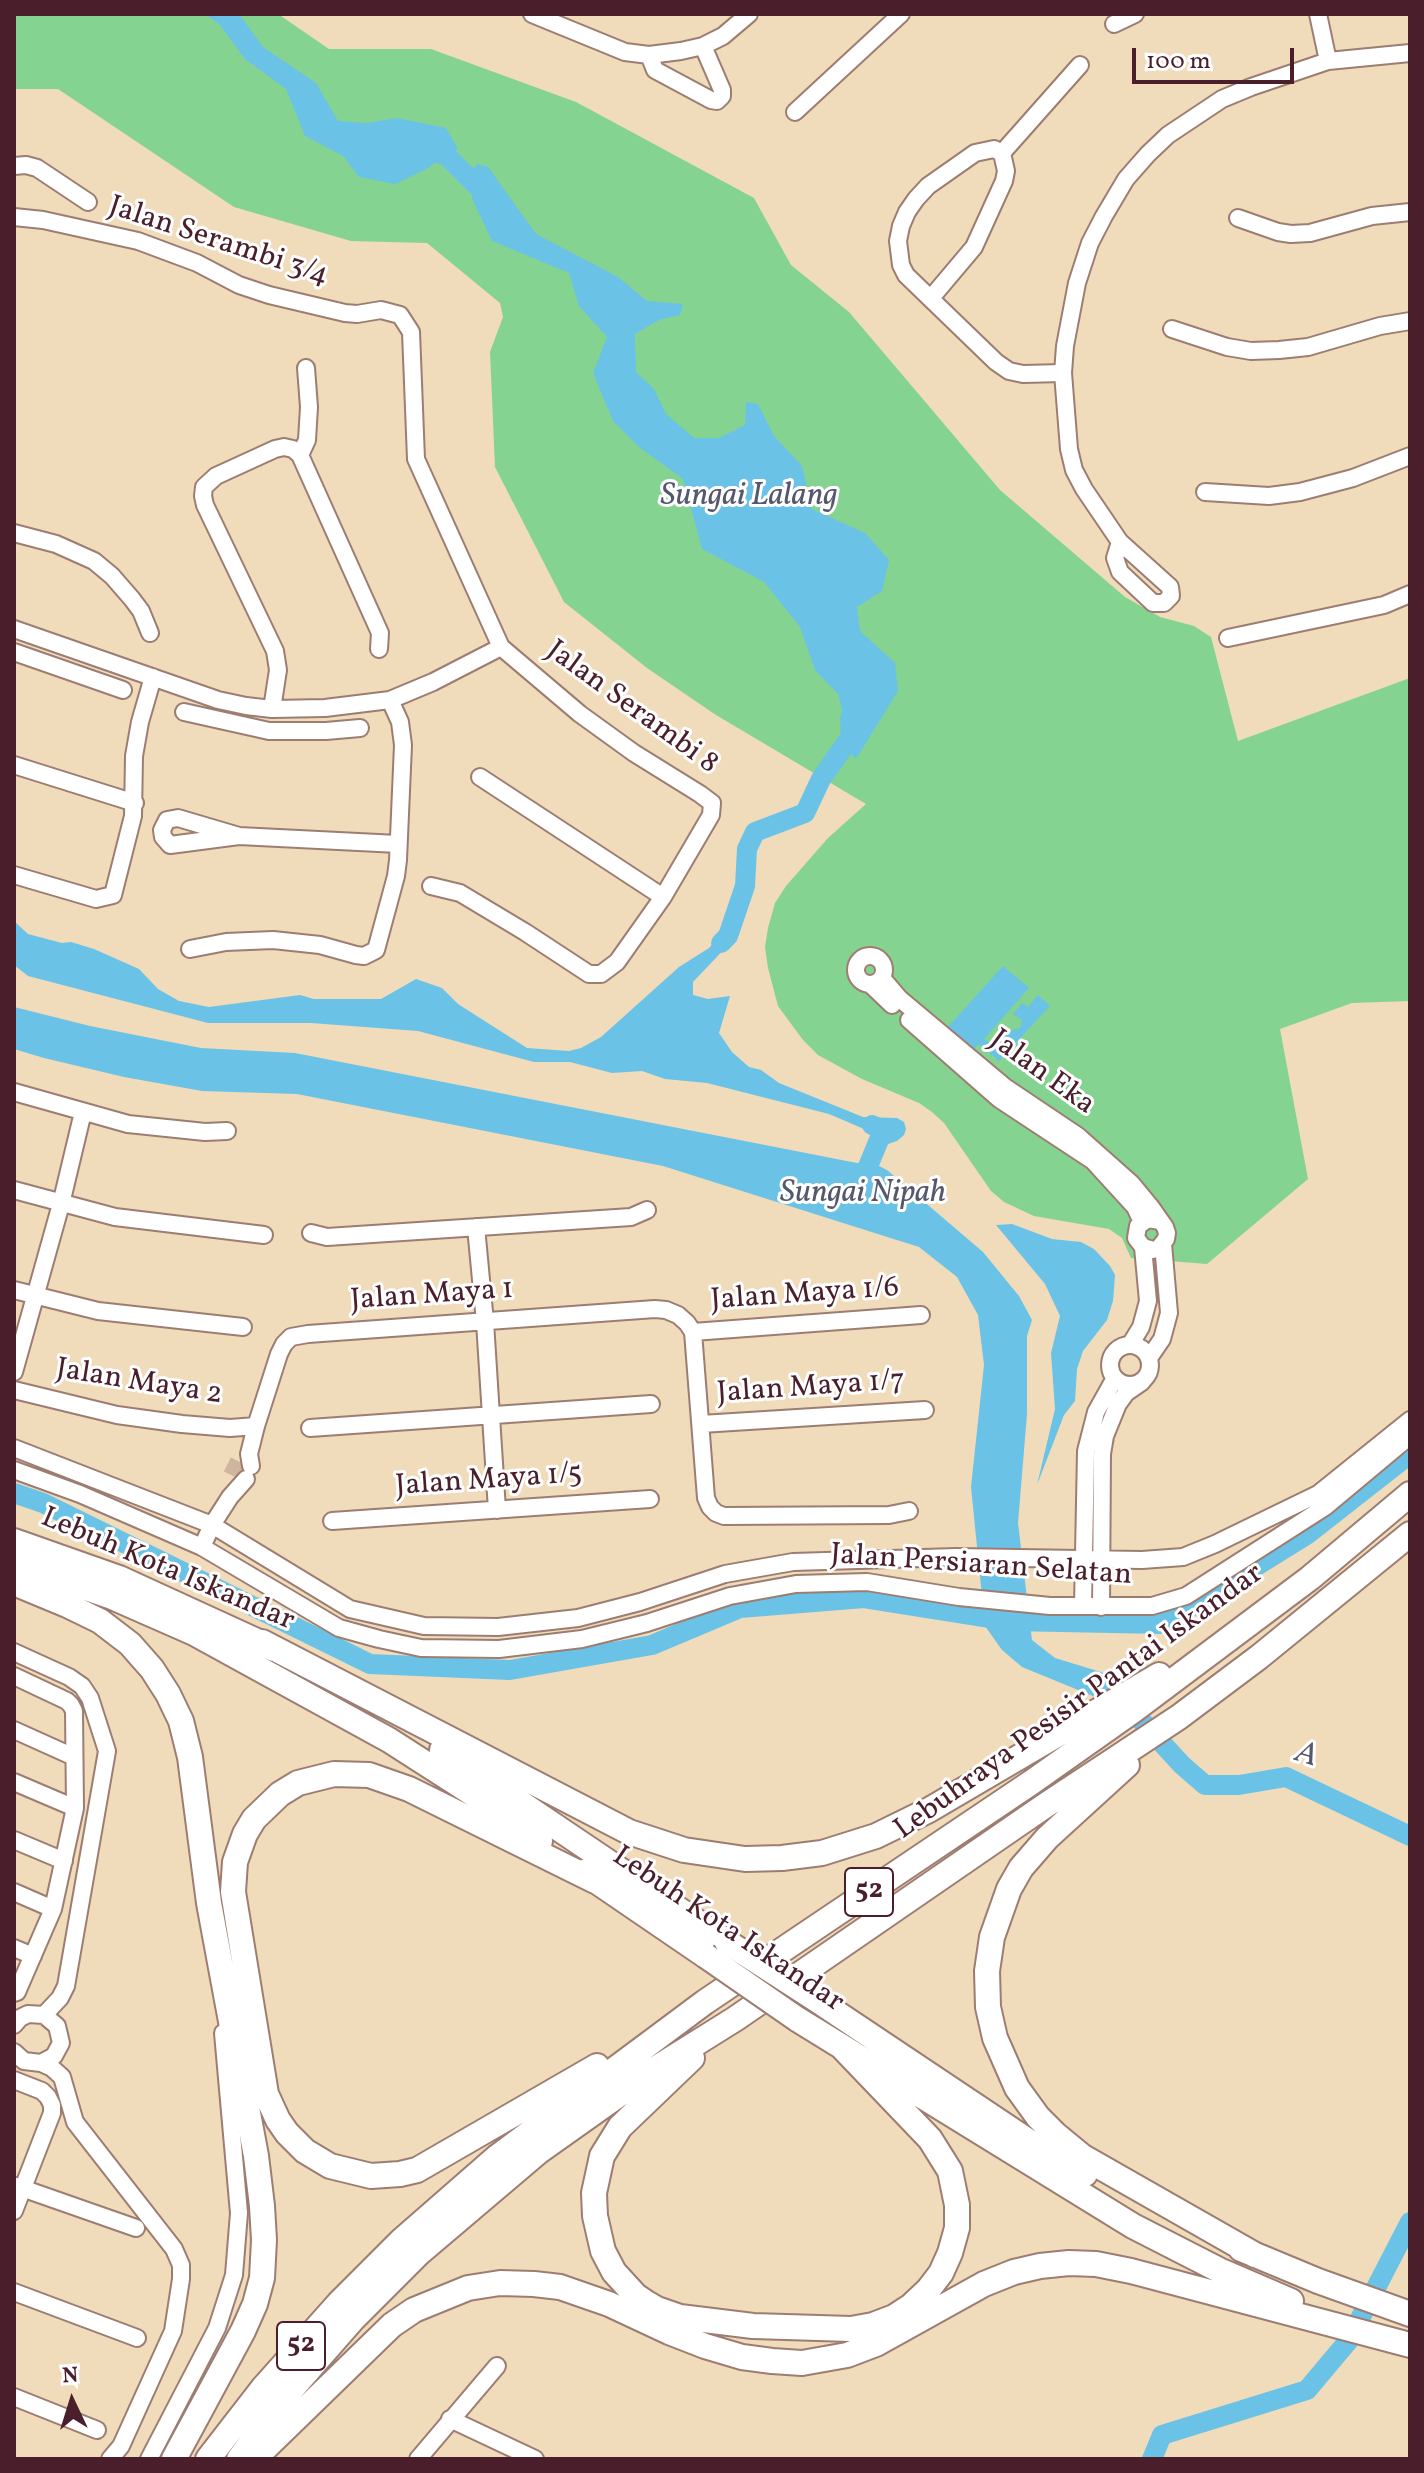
<!DOCTYPE html>
<style>
body{margin:0}
#map{position:relative;width:1424px;height:2473px;overflow:hidden;background:#f0dbba;font-family:Vollkorn,serif}
canvas{display:block}
.frame{position:absolute;inset:0;border:16px solid #4a1f2b;pointer-events:none}
.north{position:absolute;left:32px;top:2361px;width:80px;height:80px;-webkit-text-stroke:6px #fff;paint-order:stroke;rotate:356deg;font-size:22px;font-weight:700;line-height:32px;text-align:center;color:#4a1f2b}
.north::after{content:'';display:block;margin:auto;width:28px;height:36px;background:#4a1f2b;clip-path:polygon(50% 0,100% 100%,50% 72%,0 100%)}
.scale{position:absolute;left:1132px;top:48px;width:162px;height:36px;box-sizing:border-box;border:4px solid #4a1f2b;border-top:0;padding-left:10px;font-size:24px;line-height:28px;white-space:nowrap;color:#4a1f2b;-webkit-text-stroke:6px #fff;paint-order:stroke}
</style>
<div id="map">
<canvas width="1424" height="2473"></canvas>
<div class="frame"></div>
<div class="north">N</div>
<div class="scale">100 m</div>
</div>
<script>
const g = document.querySelector('canvas').getContext('2d');
g.lineJoin = 'round';
function fill(path, color) { g.fillStyle = color; g.fill(path, 'evenodd'); }
const toPath = rows => new Path2D(rows.map(r => 'M' + r).join(''));
function trace(path, color, width, dash) { g.strokeStyle = color; g.lineWidth = width; g.lineCap = dash ? 'butt' : 'round'; g.setLineDash(dash || []); g.stroke(path); }
function label(font, color, halo, rows, align = 'center') {
  g.font = font + ' Vollkorn,serif'; g.lineWidth = 6; g.setLineDash([]); g.textBaseline = 'middle'; g.strokeStyle = halo; g.fillStyle = color; for (const [text, x, y, turn = 0] of rows) {
    g.save(); g.translate(x, y); g.rotate((+turn || 0) * Math.PI / 180); g.textAlign = isNaN(turn) ? turn : align; if (halo) g.strokeText(text, 0, 0); g.fillText(text, 0, 0); g.restore();
  }
}
fill(toPath([
 [14,14,278,14,329,49,431,49,576,102,754,198,791,265,849,312,1000,490,1125,597,1160,617,1194,626,1211,637,1238,741,1410,678,1410,1001,1352,1003,1280,1029,1308,1179,1207,1264,1131,1258,1122,1238,1109,1229,1034,1216,1004,1202,991,1191,944,1123,932,1112,919,1103,862,1079,818,1055,803,1040,778,1006,768,968,765,947,768,928,775,903,786,886,828,838,866,804,716,715,647,668,564,602,495,467,490,352,503,317,500,303,427,243,351,241,234,207,58,89,14,89]
]), '#85d391');
fill(toPath([
 [205,14,239,14,263,47,316,83,338,121,367,123,397,118,446,128,458,149,446,155,425,170,395,184,359,177,343,156,305,136,286,89,245,59,219,24],
 [477,164,488,167,536,234,618,277,647,301,683,304,680,315,659,320,635,334,636,372,654,389,666,414,694,438,719,438,745,425,746,402,758,404,774,436,802,466,812,509,865,533,889,560,882,591,857,607,860,631,895,663,898,691,856,759,846,750,846,727,838,694,815,670,800,627,764,582,702,549,683,479,639,447,613,421,593,373,607,337,579,306,569,273,492,241,472,199,473,171],
 [14,921,28,934,62,943,71,942,94,949,139,969,158,989,179,1001,209,1007,300,995,314,999,381,999,416,979,442,988,458,1004,527,1048,569,1051,581,1048,601,1037,679,967,709,948,732,922,730,943,693,982,693,995,708,999,730,996,719,1033,732,1052,749,1067,761,1070,779,1083,863,1117,897,1118,904,1122,906,1129,904,1135,897,1141,885,1145,873,1141,871,1132,829,1114,707,1083,665,1079,642,1071,612,1073,570,1062,534,1062,418,1031,311,1023,208,1023,28,976,14,965],
 [1003,966,1029,988,984,1039,989,1042,994,1043,1002,1033,1020,1028,1022,1020,1013,1014,1022,1003,1028,1007,1038,995,1050,1006,999,1061,979,1044,973,1050,947,1028],
 [14,1007,90,1026,201,1048,295,1053,857,1163,871,1162,887,1170,983,1252,1019,1296,1032,1320,1027,1336,1027,1414,1018,1523,1032,1640,1055,1658,1127,1680,1131,1686,1105,1701,1022,1667,1002,1650,985,1626,971,1487,984,1365,978,1315,957,1277,919,1247,663,1166,297,1094,202,1091,124,1077,44,1058,14,1049],
 [1012,1224,1052,1239,1081,1242,1094,1249,1110,1266,1115,1275,1113,1301,1107,1320,1083,1351,1077,1369,1075,1401,1064,1415,1037,1485,1055,1409,1051,1353,1060,1316,1045,1284,996,1225]
]), '#6ac3e7');
trace(toPath([
 [422,150,446,155,491,200],
 [721,943,728,936,745,886,747,849,755,832,805,813,821,779,851,736,850,718],
 [860,1186,883,1130,872,1125],
 [14,1493,43,1503,370,1664,510,1670,652,1645,740,1608,864,1598,1009,1621,1163,1624,1308,1534,1410,1454],
 [1124,1702,1182,1765,1205,1785,1239,1785,1286,1777,1410,1836],
 [1152,2459,1162,2435,1307,2390,1349,2340,1410,2222]
]), '#6ac3e7', 20);
trace(toPath([
 [231,1475,238,1461]
]), '#cfb59d', 16, [16, 8]);
const minor = toPath([
 [532,14,625,52,649,55,681,51,703,46,723,36,749,14],
 [1318,14,1328,61],
 [1114,24,1135,14],
 [649,55,655,70,711,100,717,101,722,96,722,90,703,46],
 [795,112,901,14],
 [1002,153,994,149,975,153,928,186,916,199,907,212,901,226,898,241,901,265,906,275,996,362,1009,371,1023,374,1063,373],
 [1002,153,1080,65],
 [14,166,26,165,37,168,88,202],
 [14,217,43,220,138,241,197,263,239,285,269,295,345,313,357,314,381,310,400,315,411,332,416,459,501,647,580,714,634,753,700,794,712,803,711,815,663,897,617,962,601,974,589,974,525,932,460,893,431,886],
 [1238,218,1278,232,1291,234,1310,233,1372,216,1410,212],
 [931,298,974,247,1004,181,1006,171,1002,153],
 [1172,329,1227,347,1251,351,1279,350,1308,347,1380,326,1410,321],
 [300,455,307,440,309,407,306,368],
 [1205,492,1269,496,1300,492,1353,478,1410,456],
 [14,533,56,544,94,561,112,576,132,599,141,611,150,633],
 [1120,542,1115,558,1120,572,1153,603,1164,603,1171,596,1170,587,1120,542,1084,489,1074,470,1069,449,1063,373,1065,346,1077,283,1090,243,1104,216,1126,179,1148,154,1168,135,1222,99,1251,87,1328,61,1410,53],
 [14,629,218,700,246,706,272,709,325,708,390,700,433,682,501,647],
 [1228,638,1384,605,1410,594],
 [14,652,123,690],
 [272,709,278,670,275,651,205,505,203,496,204,487,216,476,275,449,284,447,293,449,300,455,380,633,379,649],
 [184,712,269,731,326,731,360,728],
 [14,765,135,803],
 [480,777,663,897],
 [239,836,178,818,167,820,162,830,163,837,170,845,239,836,398,844],
 [14,875,96,899,113,895,133,816,134,756,140,722,153,677],
 [190,949,226,942,273,940,320,945,356,955,364,956,376,950,396,876,398,860,403,745,400,722,390,700],
 '856 970a14 14 0 1 1 28 0a14 14 0 1 1-28 0Z',
 [882,978,900,999,1005,1087,1078,1136,1132,1184,1151,1207,1165,1227,1167,1233,1166,1239,1159,1248,1153,1250,1143,1247,1136,1238,1138,1226,1148,1219,1160,1221],
 [870,984,892,1005],
 [909,1020,999,1099,1093,1161,1135,1207,1142,1222],
 [14,1092,128,1124,205,1132,227,1131],
 [14,1190,115,1217,264,1235],
 [476,1227,485,1322,497,1510],
 [311,1233,327,1237,631,1217,647,1210],
 [14,1290,98,1311,243,1327],
 [693,1332,921,1315],
 [1130,1345,1141,1327,1148,1301,1143,1247],
 '1110 1365a20 20 0 1 1 40 0a20 20 0 1 1-40 0Z',
 [1149,1358,1162,1339,1169,1313,1163,1244],
 [14,1372,61,1204,83,1112],
 [14,1390,117,1415,182,1424,230,1428,256,1426],
 [701,1424,925,1410],
 [310,1428,651,1404],
 [14,1448,212,1525,350,1609,424,1626,498,1627,578,1618,640,1602,725,1574,793,1562,956,1557,1142,1560,1183,1557,1215,1544,1318,1494,1410,1420],
 [251,1466,249,1454,256,1426,279,1354,284,1344,291,1337,308,1334,655,1309,666,1310,678,1315,687,1323,693,1332,706,1498,710,1507,716,1513,724,1516,889,1515,909,1511],
 [14,1470,80,1494,202,1547,339,1628,379,1639,421,1648,499,1649,582,1639,647,1623,730,1596,796,1584,867,1582,959,1597,1050,1606,1152,1606,1186,1596,1325,1507,1410,1436],
 [332,1521,650,1499],
 [202,1547,212,1525,230,1497,246,1479],
 [1083,1606,1086,1451,1096,1412,1115,1378],
 [1101,1607,1102,1454,1105,1436,1118,1404,1126,1393,1142,1382],
 [14,1652,69,1677,82,1686,90,1698,107,1751,66,1986,60,1998,44,2015],
 [14,1676,67,1701,71,1705,74,1711,75,1808,53,1909,17,1992,14,1993],
 [14,1730,74,1757],
 [14,1782,75,1808],
 [14,1840,64,1861],
 [14,1892,53,1909],
 [14,1948,33,1956],
 [14,2025,20,2018,28,2014,44,2015,57,2026,61,2043,54,2056,41,2063,24,2061,14,2052],
 [41,2063,52,2068,62,2077,75,2122,174,2249,181,2265,181,2279,173,2331,121,2446,110,2459],
 [14,2080,42,2091,48,2097,52,2105,52,2113,14,2211],
 [16,2186,136,2228],
 [14,2292,137,2338],
 [14,2397,97,2430],
 [450,2419,535,2459],
 [149,2459,217,2328,234,2275,239,2213,223,2033],
 [418,2459,497,2366]
]);
const highway = toPath([
 [14,1541,119,1578,274,1649],
 [14,1563,112,1597,194,1633,389,1740,481,1799,540,1841],
 [14,1583,67,1605,100,1621,130,1644,152,1669,168,1694,181,1721,190,1757,209,1903,256,2156,262,2206,264,2240,262,2278,255,2304,243,2331,174,2459],
 [262,1642,629,1832,684,1850,745,1859,782,1858,822,1853,876,1836,929,1810,1159,1675],
 [442,1750,727,1942],
 [1127,1765,1047,1838,1021,1868,1009,1889,992,1937,987,1971,988,2007,995,2038,1017,2088,1038,2117,1055,2134,1083,2157,1255,2255],
 [583,1872,706,1956],
 [595,1881,409,1789,369,1775,334,1774,298,1783,280,1794,254,1819,245,1834,235,1862,233,1892,266,2094,278,2120,287,2133,305,2151,330,2166,371,2176,400,2174,417,2170,597,2066],
 [823,2004,1031,2143,1085,2174],
 [797,2019,1133,2226,1219,2270,1291,2301],
 [692,2058,620,2127,602,2156,594,2193,595,2216,603,2251,614,2272,636,2296,645,2302,657,2309,680,2317,753,2326,851,2329,873,2325,894,2317,911,2306,928,2290,941,2273,950,2253,957,2228,957,2205,950,2171,930,2139,841,2046],
 [1241,2249,1318,2281,1410,2314],
 [208,2459,263,2388,339,2303,402,2240,497,2157,705,2002,1032,1782,1134,1710,1310,1578,1410,1494],
 [239,2459,282,2400,353,2319,419,2253,538,2152,655,2069,735,2019,1046,1805,1179,1717,1259,1657,1410,1534],
 [254,2459,392,2325,414,2310,468,2288,500,2283,534,2284,560,2287,609,2304,669,2332,705,2346,742,2357,772,2361,802,2363,847,2355,876,2344,984,2284,1014,2272,1040,2266,1069,2263,1096,2264,1131,2271,1410,2345]
]);
trace(minor, '#9d7d72', 20);
trace(highway, '#9d7d72', 28);
trace(minor, '#fff', 16);
trace(highway, '#fff', 24);
const highwayBridge = toPath([
 [727,1942,823,2004],
 [706,1956,797,2019]
]);
trace(highwayBridge, '#9d7d72', 28, []);
trace(highwayBridge, '#fff', 24);
for (const [x, y, w] of [
 [869,1892,48],
 [301,2346,48]
]) { const box = new Path2D(); box.roundRect(x - w / 2, y - 24, w, 48, 6); g.fillStyle = '#fff'; g.fill(box); trace(box, '#4a1f2b', 2); }
label('bold 28px', '#4a1f2b', null, [
 ["52",869,1892],
 ["52",301,2346]
]);
label('30px', '#4a1f2b', '#fff', [
 ["Jalan Serambi 3/4",218,243,18],
 ["Jalan Serambi 8",631,709,36],
 ["Jalan Eka",1041,1074,36],
 ["Jalan Maya 1/6",805,1296,-4],
 ["Jalan Maya 1",432,1297,-4],
 ["Jalan Maya 2",139,1384,9],
 ["Jalan Maya 1/7",811,1389,-4],
 ["Jalan Maya 1/5",489,1482,-4],
 ["Jalan Persiaran Selatan",981,1567,4],
 ["Lebuh Kota Iskandar",167,1571,23],
 ["Lebuhraya Pesisir Pantai Iskandar",1080,1703,-36],
 ["Lebuh Kota Iskandar",727,1931,34]
]);
label('italic 32px', '#55586d', '#fff', [
 ["Sungai Lalang",749,498],
 ["Sungai Nipah",863,1195],
 ["A",1306,1757,17]
]);
</script>
